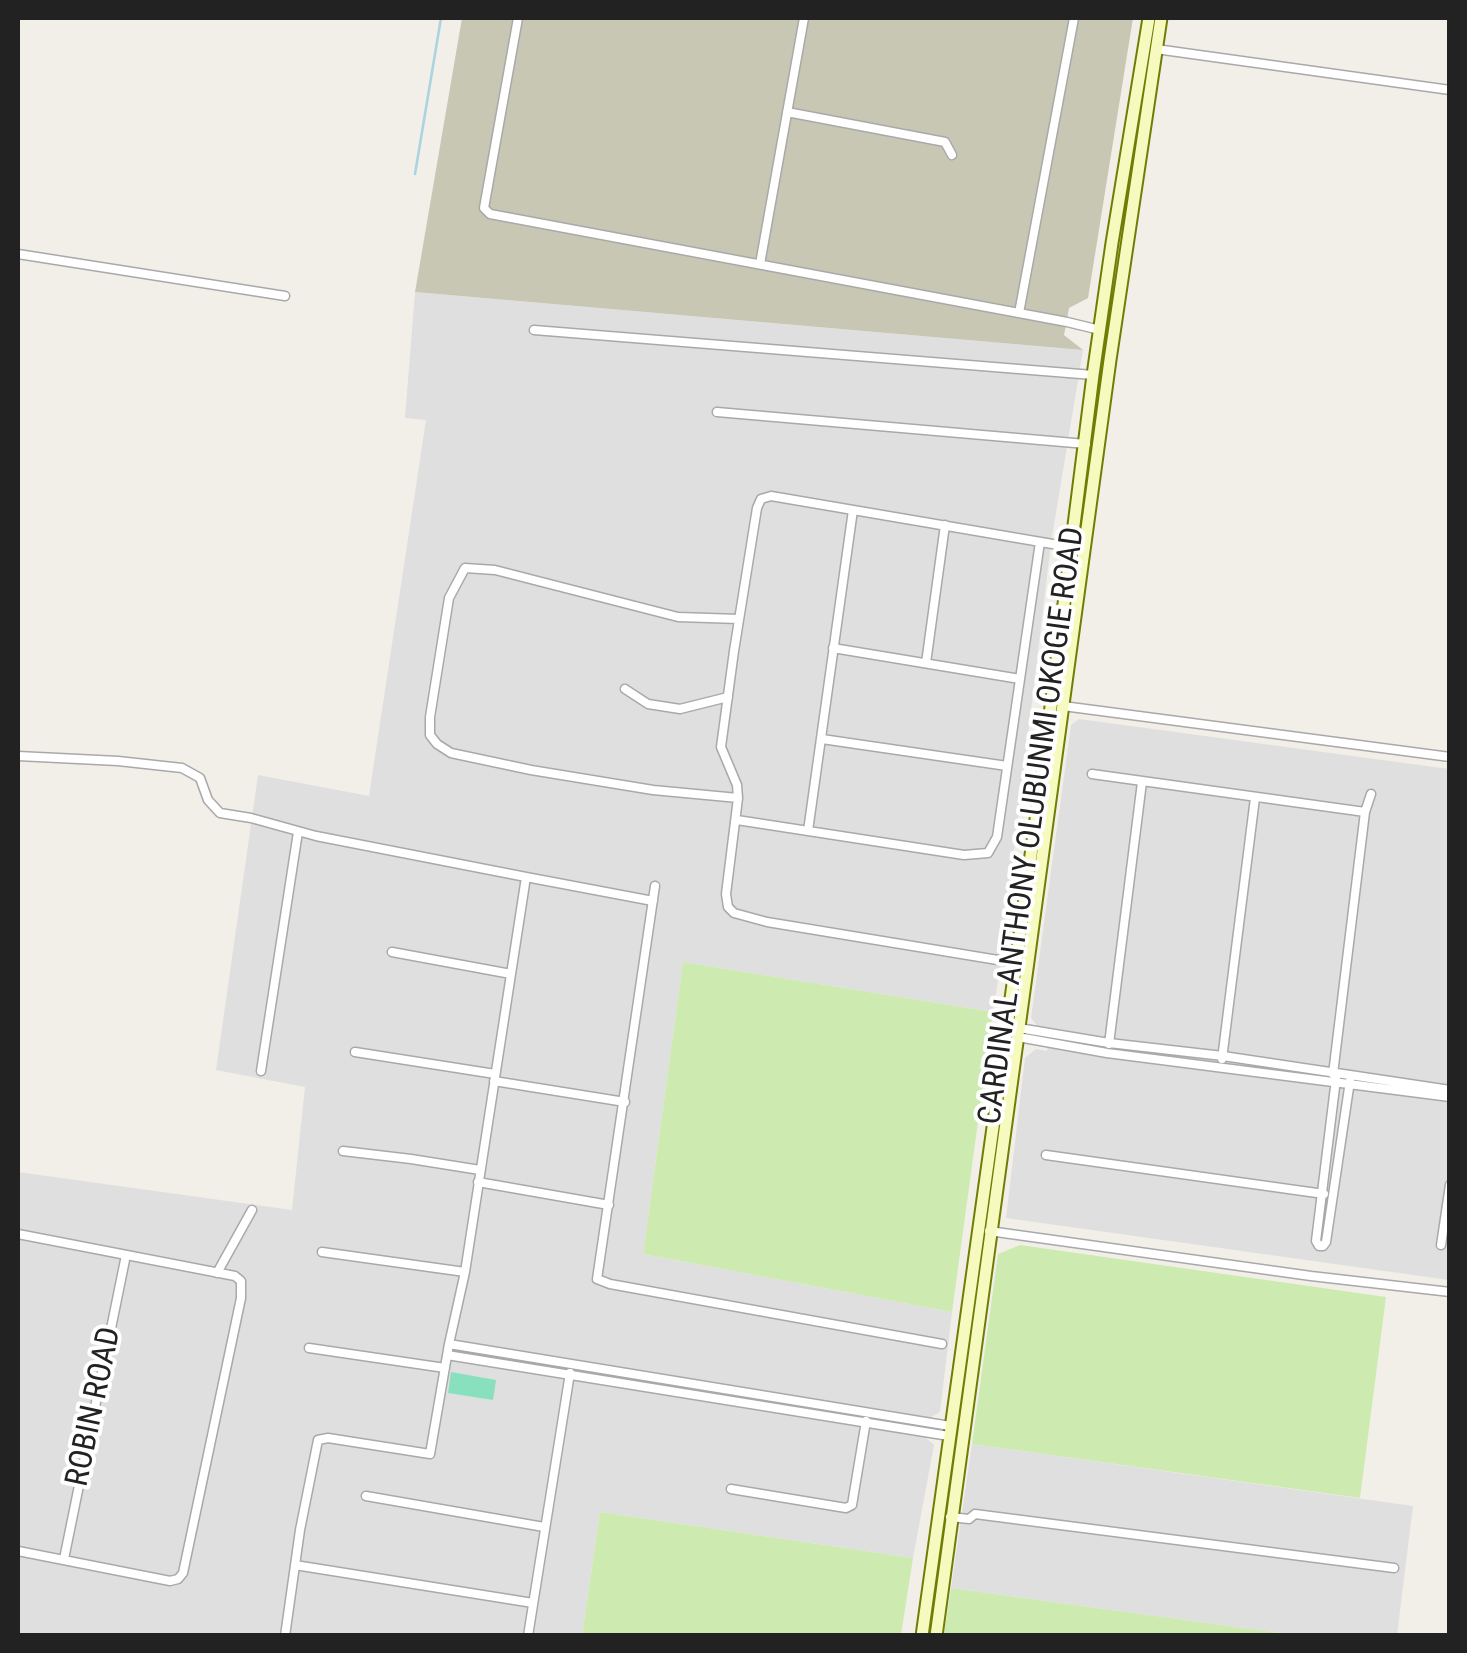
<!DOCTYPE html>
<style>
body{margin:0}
#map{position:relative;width:1467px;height:1653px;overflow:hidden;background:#f2efe9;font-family:"Roboto Condensed",sans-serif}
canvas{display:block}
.frame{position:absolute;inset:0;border:20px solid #222;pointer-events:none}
</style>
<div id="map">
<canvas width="1467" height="1653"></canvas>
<div class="frame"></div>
</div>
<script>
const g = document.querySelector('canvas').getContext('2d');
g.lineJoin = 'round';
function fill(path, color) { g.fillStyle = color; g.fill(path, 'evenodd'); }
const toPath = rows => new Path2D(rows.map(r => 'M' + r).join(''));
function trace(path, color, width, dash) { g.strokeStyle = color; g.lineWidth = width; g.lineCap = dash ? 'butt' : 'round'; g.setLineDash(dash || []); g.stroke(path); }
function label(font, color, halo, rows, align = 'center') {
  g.font = font + ' "Roboto Condensed",sans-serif'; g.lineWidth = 8; g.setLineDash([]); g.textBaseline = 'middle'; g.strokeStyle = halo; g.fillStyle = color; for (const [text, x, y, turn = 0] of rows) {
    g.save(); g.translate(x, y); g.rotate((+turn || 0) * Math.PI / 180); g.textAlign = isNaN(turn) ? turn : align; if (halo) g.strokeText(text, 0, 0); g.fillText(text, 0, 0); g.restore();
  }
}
fill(toPath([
 [415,292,1083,350,1051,543,1001,961,993,1012,683,962,643,1254,952,1312,940,1412,931,1417,926,1438,934,1445,913,1558,600,1512,582,1635,18,1636,18,1172,292,1210,305,1087,216,1070,258,775,369,796,426,420,405,418],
 [1079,719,1449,769,1449,1280,1006,1218,1025,1058,1036,1049,1047,1051,1050,1031,1039,1028,1031,1018,1071,725],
 [972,1444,1413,1506,1397,1635,1295,1635,951,1588]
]), '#e0dfdf');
fill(toPath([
 [462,18,1133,18,1088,298,1069,308,1064,335,1083,350,415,292]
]), '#c7c7b4');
fill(toPath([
 [683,962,993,1012,952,1312,643,1254],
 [1020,1245,1386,1297,1360,1498,972,1444,998,1254],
 [600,1512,913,1558,901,1635,582,1635],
 [951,1588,1295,1635,944,1635]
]), '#cdebb0');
fill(toPath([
 [451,1372,496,1380,493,1400,448,1393]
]), '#88e0be');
trace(toPath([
 [415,174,441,18]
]), '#aad3df', 2.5);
const street = toPath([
 [518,18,484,208,490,214,1067,322,1100,330],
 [1156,49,1450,90],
 [787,112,945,142,952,155],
 [18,254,285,296],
 [760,264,804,18],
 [1019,313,1074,18],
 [534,330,1093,375],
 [717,412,1086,444],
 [833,648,1020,679],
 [926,663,945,525],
 [625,689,648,704,680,709,728,697],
 [1063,706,1450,757],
 [822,739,1007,766],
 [18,756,118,761,182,768,200,778,208,800,220,813,251,818,316,836,526,877,465,1272,449,1344,430,1454,328,1438,318,1440,300,1530,285,1636],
 [1092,774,1365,812],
 [738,798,653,790,531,770,451,753,437,744,430,735,430,717,449,598,465,568,495,570,678,617,739,619],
 [737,820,964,855,988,853,997,837,1040,542],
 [808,831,853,510],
 [526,877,653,901],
 [655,886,597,1279,610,1284,942,1344],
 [392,952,511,974],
 [1016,963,767,922,734,913,728,907,726,894,738,798,737,785,721,747,734,651,757,508,761,499,771,496,1076,548],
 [1019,1028,1109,1043,1223,1056,1450,1090],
 [1018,1037,1107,1053,1450,1097],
 [1109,1044,1142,782],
 [355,1052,495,1074],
 [1222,1059,1255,798],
 [261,1071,298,832],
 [1333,1074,1365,812,1371,794],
 [1336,1079,1316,1241,1319,1246,1323,1246,1326,1242,1350,1081],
 [494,1081,625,1102],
 [343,1151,411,1159,480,1170],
 [1046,1155,1324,1194],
 [478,1182,609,1205],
 [989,1231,1311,1276,1450,1292],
 [18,1234,235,1276,241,1281,241,1298,183,1573,178,1579,170,1581,18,1551],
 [1441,1245,1450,1185],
 [322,1252,465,1272],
 [217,1273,252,1210],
 [449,1344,950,1426],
 [309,1348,445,1368],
 [447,1355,949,1436],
 [731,1489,846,1508,852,1505,866,1421],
 [366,1496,544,1527],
 [950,1517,969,1519,975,1514,1394,1568],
 [64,1559,126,1255],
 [295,1565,533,1603],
 [528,1636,570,1373]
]);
const secondary = toPath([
 [922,1636,1044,762,1093,375,1112,243,1149,18],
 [936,1636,1110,360,1161,18]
]);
trace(street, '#a9a9a9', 11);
trace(secondary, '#707d05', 15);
trace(street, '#fff', 8);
trace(secondary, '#f7fabf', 11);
label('32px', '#222', '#fff', [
 ["CARDINAL ANTHONY OLUBUNMI OKOGIE ROAD",1033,826,-82],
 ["ROBIN ROAD",95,1407,-78]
]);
</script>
